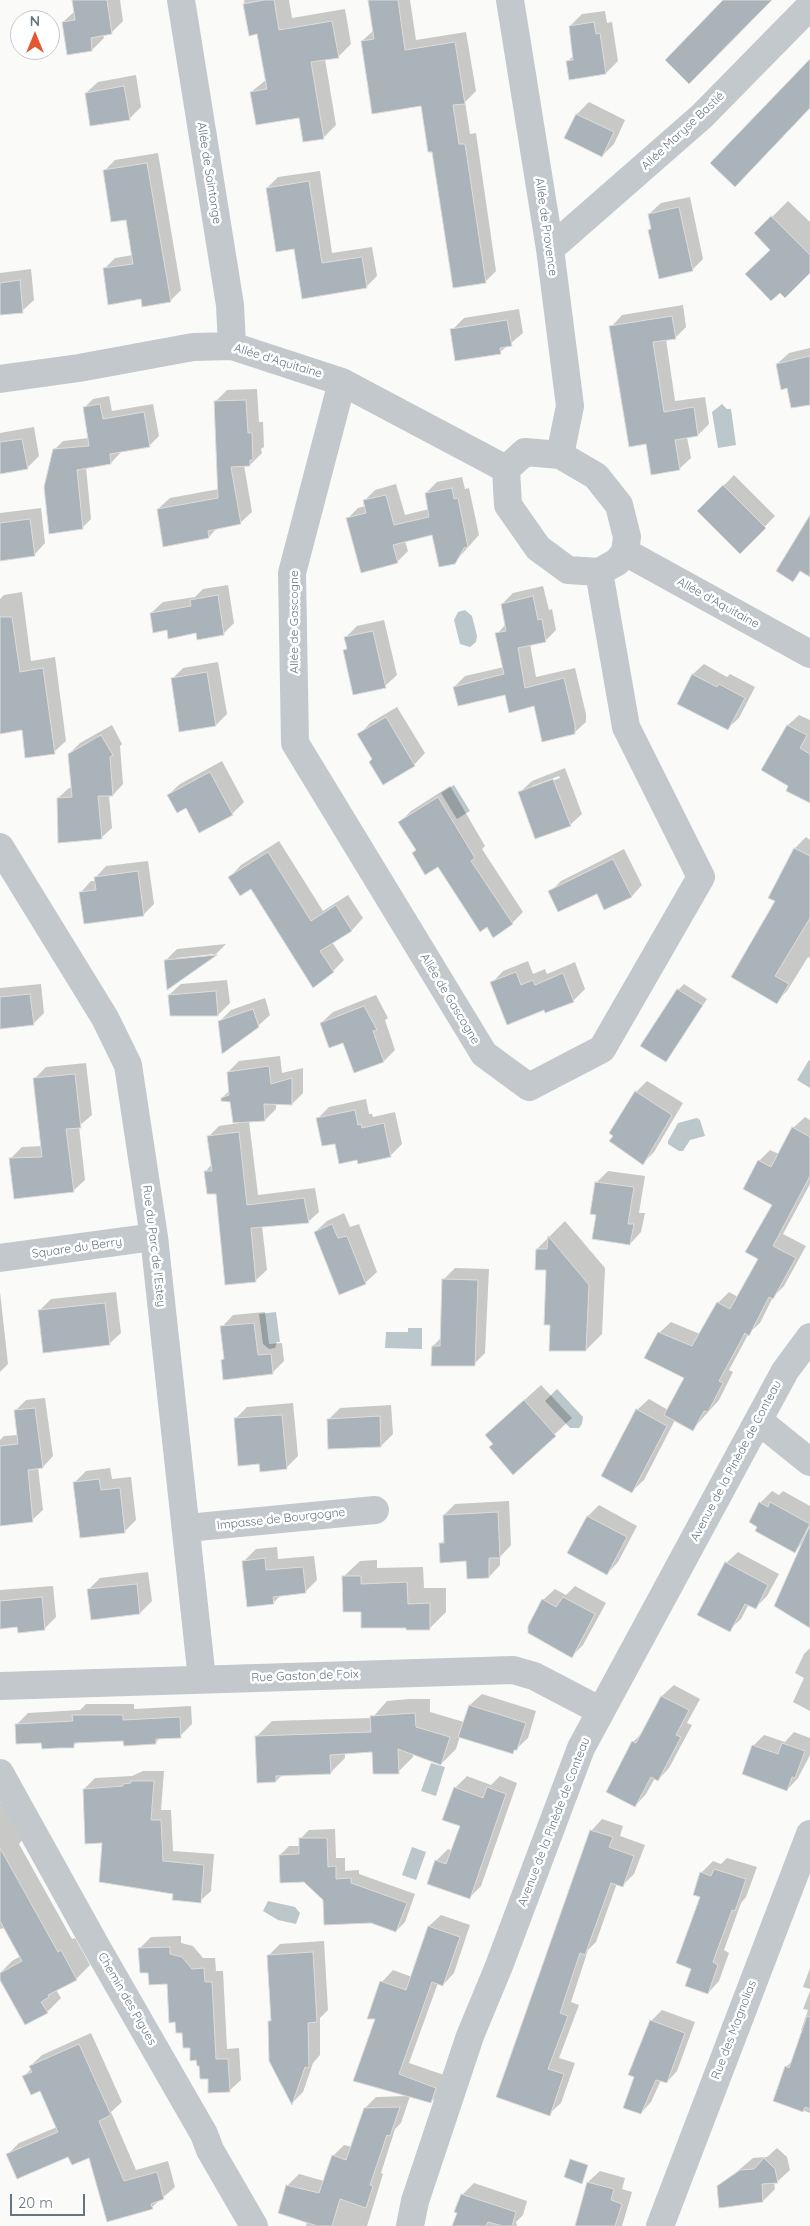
<!DOCTYPE html>
<meta charset="utf-8">
<style>
body{margin:0}
#map{position:relative;width:810px;height:2226px;overflow:hidden;background:#fafaf8;font-family:Quicksand,sans-serif}
canvas{display:block}
.north{position:absolute;left:10px;top:10px;width:50px;height:50px;box-sizing:border-box;background:#fff;border:1px solid #c1c8cd;border-radius:50%;rotate:0deg;font-size:14px;font-weight:700;line-height:20px;text-align:center;color:#657683}
.north::after{content:'';display:block;margin:auto;width:18px;height:22px;background:#e4572e;clip-path:polygon(50% 0,100% 100%,50% 72%,0 100%)}
.scale{position:absolute;left:10px;top:2194px;width:75px;height:22px;box-sizing:border-box;border:2px solid #657683;border-top:0;padding-left:6px;font-size:15px;line-height:18px;white-space:nowrap;color:#657683;-webkit-text-stroke:4px #fff;paint-order:stroke}
</style>
<div id="map">
<canvas width="810" height="2226"></canvas>
<div class="north">N</div>
<div class="scale">20 m</div>
</div>
<script>
const g = document.querySelector('canvas').getContext('2d');
g.lineJoin = 'round';
function fill(path, color) { g.fillStyle = color; g.fill(path, 'evenodd'); }
const toPath = rows => new Path2D(rows.map(r => 'M' + r).join(''));
function trace(path, color, width, dash) { g.strokeStyle = color; g.lineWidth = width; g.lineCap = dash ? 'butt' : 'round'; g.setLineDash(dash || []); g.stroke(path); }
function label(font, color, halo, rows, align = 'center') {
  g.font = font + ' Quicksand,sans-serif'; g.lineWidth = 5; g.setLineDash([]); g.textBaseline = 'middle'; g.strokeStyle = halo; g.fillStyle = color; for (const [text, x, y, turn = 0] of rows) {
    g.save(); g.translate(x, y); g.rotate((+turn || 0) * Math.PI / 180); g.textAlign = isNaN(turn) ? turn : align; if (halo) g.strokeText(text, 0, 0); g.fillText(text, 0, 0); g.restore();
  }
}
fill(toPath([
 [722,404,727,409,731,409,736,445,718,448,712,412],
 [465,610,472,616,477,636,476,642,470,647,460,644,454,620,458,612],
 [454,785,470,811,457,819,441,793],
 [809,1060,810,1061,810,1088,797,1080],
 [697,1118,700,1120,705,1136,690,1140,683,1151,679,1151,668,1144,668,1141,678,1123],
 [276,1312,280,1342,277,1342,275,1348,269,1349,263,1344,259,1314],
 [408,1328,422,1328,422,1349,385,1348,386,1332,408,1332],
 [557,1389,583,1417,582,1424,579,1428,570,1428,545,1401],
 [431,1763,445,1767,436,1796,421,1791],
 [412,1847,426,1852,416,1880,402,1875],
 [268,1901,295,1907,300,1913,296,1924,278,1920,263,1911]
]), '#bbc7cb');
fill(toPath([
 [73,0,120,0,123,21,111,33,103,34,104,38,92,50,63,22,75,11],
 [244,0,289,0,292,18,345,9,351,44,338,57,325,59,336,125,323,138,300,117,251,92,267,79,258,33,250,35],
 [369,0,410,0,416,40,466,32,476,91,465,102,470,134,476,133,496,271,485,282,433,150,423,105,362,41,374,30],
 [605,11,607,23,612,22,618,61,606,73,567,62,574,55,570,26,582,14],
 [136,75,141,107,129,119,86,93,98,82],
 [589,102,625,120,614,144,602,156,566,138,577,114],
 [158,153,181,290,170,301,142,298,104,269,115,258,133,255,127,218,104,171,115,160],
 [320,171,332,253,372,247,377,276,366,287,303,297,295,247,267,188,278,177],
 [690,197,703,259,692,270,652,228,649,214,661,203],
 [788,201,810,222,810,272,780,291,772,249,756,233],
 [31,269,34,300,22,311,0,313,0,273],
 [683,305,686,327,675,338,666,339,675,401,705,397,709,424,698,435,687,437,691,458,679,469,647,443,611,327,622,315],
 [519,309,523,333,500,352,452,330,464,318],
 [810,348,810,404,788,386,777,364,789,353],
 [257,389,259,422,263,422,264,447,261,449,262,453,250,465,244,465,252,512,240,523,218,527,209,537,158,509,170,498,219,489,215,402,227,390],
 [109,396,112,411,153,404,159,436,150,445,119,451,120,453,111,463,86,467,91,519,82,528,54,450,63,441,89,438,84,408,93,399],
 [34,427,39,456,27,468,0,472,0,433],
 [734,475,775,516,740,552,699,511],
 [462,477,465,489,469,488,479,535,454,563,433,533,405,541,408,551,397,562,347,519,358,508,365,506,364,501,375,490,396,484,405,515,429,509,426,493,437,482],
 [41,508,45,543,34,555,0,559,0,513],
 [228,585,234,623,223,634,168,629,151,613,163,602,195,597,203,589],
 [543,586,549,610,552,609,556,630,545,641,530,644,536,677,575,668,586,714,586,722,574,733,534,705,506,693,454,687,465,676,504,667,497,634,506,624,502,604,513,593],
 [22,592,31,661,55,657,66,741,54,752,23,729,0,732,0,599,4,595],
 [384,620,397,675,385,686,345,650,348,647,345,638,357,626],
 [218,662,227,714,216,725,172,679,183,668],
 [704,664,727,677,730,674,755,687,739,718,728,728,679,703,693,674],
 [397,707,425,753,414,765,373,759,359,735,370,723],
 [799,715,810,720,810,802,790,785,763,770,788,725],
 [112,725,122,744,120,746,123,784,113,795,109,795,112,828,101,838,58,798,69,788,72,788,69,754,80,743],
 [222,761,244,802,233,813,199,831,187,807,168,795,180,784],
 [565,768,582,814,570,825,520,792,532,781],
 [559,776,560,778,532,788,532,786],
 [450,786,485,846,482,849,523,912,512,923,487,926,439,866,417,850,400,822,411,811],
 [806,837,810,840,810,958,808,957,787,991,776,1002,732,976,777,901,770,897,795,848],
 [279,841,323,911,348,895,363,918,352,930,332,942,344,960,333,971,251,887,230,877,241,865],
 [624,849,642,885,632,896,605,908,597,893,550,892,561,881],
 [148,861,154,904,143,915,81,892,91,881,96,881,96,877,106,866],
 [226,944,216,954,168,988,165,961,177,949],
 [214,954,211,957,176,960,176,958],
 [528,961,533,974,545,969,547,974,575,962,585,989,573,1001,544,1008,492,983,503,971],
 [227,980,230,1003,218,1015,171,1015,169,995,181,984],
 [41,984,44,1013,33,1024,0,1028,0,988],
 [684,984,707,999,666,1061,678,990],
 [376,995,388,1018,385,1020,395,1050,384,1061,344,1041,321,1023,333,1012],
 [265,998,270,1015,258,1026,219,1022,231,1010],
 [280,1056,282,1073,303,1068,303,1093,292,1104,276,1103,276,1109,265,1120,249,1121,258,1195,315,1188,319,1212,308,1222,262,1226,267,1270,256,1280,227,1284,217,1193,205,1172,212,1164,209,1136,219,1126,239,1123,231,1101,222,1098,230,1090,228,1072,239,1061],
 [86,1063,92,1115,79,1126,85,1180,73,1191,11,1158,22,1147,42,1146,35,1078,46,1067],
 [647,1081,683,1103,654,1152,643,1163,615,1135,636,1092],
 [366,1099,369,1114,372,1114,373,1117,395,1112,402,1144,390,1156,358,1158,336,1142,318,1118,329,1107],
 [805,1117,810,1120,810,1184,783,1234,806,1246,784,1286,773,1297,760,1323,749,1333,729,1370,733,1372,719,1400,693,1429,675,1420,644,1480,632,1491,637,1410,649,1399,668,1410,686,1377,659,1333,671,1322,700,1334,718,1303,729,1292,738,1297,759,1258,774,1204,759,1161,770,1150,779,1154,793,1128],
 [608,1171,645,1176,639,1213,645,1213,641,1232,630,1244,597,1214,596,1183],
 [344,1213,350,1227,359,1224,377,1272,365,1283,315,1232,327,1221],
 [565,1221,605,1268,602,1334,586,1350,551,1324,548,1269,537,1249],
 [455,1268,489,1269,485,1353,474,1364,433,1346,441,1338,443,1280],
 [0,1292,8,1364,0,1372],
 [116,1292,121,1333,109,1344,40,1310,51,1299],
 [265,1312,269,1344,282,1343,284,1361,272,1373,222,1361,225,1357,222,1327,233,1315],
 [541,1385,572,1418,513,1473,486,1435],
 [45,1398,53,1456,43,1467,38,1467,43,1510,32,1520,0,1507,0,1440,4,1436,18,1435,16,1410,26,1400],
 [293,1403,298,1456,286,1468,261,1462,235,1419,247,1407],
 [391,1405,393,1434,381,1446,328,1420,340,1408],
 [110,1468,112,1479,131,1477,136,1520,125,1531,75,1482,86,1471],
 [772,1491,779,1495,783,1491,810,1506,810,1532,806,1539,795,1551,759,1526,760,1503],
 [509,1501,511,1545,500,1557,500,1565,489,1577,468,1560,441,1544,445,1539,444,1515,455,1504],
 [599,1505,637,1526,618,1562,607,1574,569,1553,588,1516],
 [277,1547,278,1559,314,1556,317,1580,305,1592,281,1595,274,1602,244,1561,256,1549],
 [738,1552,779,1574,767,1596,755,1608,749,1604,741,1619,729,1630,726,1563],
 [377,1560,377,1568,423,1567,424,1588,446,1588,446,1612,430,1628,407,1626,362,1610,343,1577,360,1561],
 [148,1572,152,1601,140,1613,88,1590,100,1578],
 [53,1586,56,1617,44,1629,18,1626,0,1627,0,1590],
 [575,1586,606,1603,583,1645,572,1656,543,1600,555,1589,566,1595],
 [810,1648,810,1711,793,1702,804,1678,795,1673,804,1654],
 [674,1685,700,1699,687,1723,692,1725,669,1768,658,1780,655,1778,646,1794,635,1806,633,1742,644,1731,662,1696],
 [482,1694,536,1711,528,1738,513,1752,460,1736,456,1749,441,1764,413,1754,413,1757,398,1772,373,1751,345,1753,345,1758,330,1773,282,1775,276,1781,257,1736,272,1721,372,1718,387,1701,410,1699,430,1699,430,1712,464,1722,470,1705],
 [86,1704,134,1704,134,1709,191,1706,192,1724,180,1736,161,1737,155,1743,124,1740,79,1741,73,1746,17,1724,28,1713,80,1710],
 [794,1732,810,1738,810,1755,798,1778,787,1790,753,1746,764,1735,785,1742],
 [143,1771,164,1771,161,1810,171,1810,173,1851,214,1854,211,1891,200,1901,174,1893,104,1842,84,1789,95,1778,132,1776],
 [467,1776,491,1785,500,1776,517,1783,481,1886,469,1898,436,1861,448,1849,453,1851,461,1826,455,1788],
 [3,1801,23,1839,19,1844,72,1939,75,1938,90,1965,76,1979,56,1990,61,1998,47,2012,0,1978,0,1973,12,1961,21,1956,5,1928,0,1929,0,1803],
 [602,1819,623,1826,620,1836,645,1845,634,1874,623,1885,617,1883,596,1942,588,1950,571,2002,579,2005,559,2058,575,2063,561,2103,549,2114,497,2096,591,1831],
 [335,1829,336,1858,345,1858,345,1871,359,1870,359,1874,415,1894,405,1922,396,1931,324,1900,280,1855,289,1846,300,1846,300,1839,309,1830],
 [727,1858,757,1867,746,1897,741,1903,724,1950,729,1953,719,1981,708,1993,693,1969,701,1896,701,1873,713,1861,721,1864],
 [441,1915,470,1925,454,1973,443,1985,438,1983,409,2063,447,2076,442,2091,431,2102,410,2096,401,2123,395,2129,381,2173,383,2174,367,2226,306,2226,307,2222,288,2185,299,2174,324,2181,333,2156,344,2145,352,2147,365,2108,376,2097,408,2096,354,2080,377,2017,382,1982,393,1970,412,1977,429,1926],
 [181,1936,181,1943,193,1946,203,1958,215,1958,216,1971,223,1971,227,2049,239,2048,241,2080,229,2091,209,2078,183,2032,168,1983,149,1971,140,1948,151,1937],
 [324,1941,328,2010,320,2018,320,2055,313,2063,303,2092,292,2103,270,2021,272,2019,268,1956,280,1944],
 [810,1968,810,1989,803,1987],
 [810,1991,810,2113,775,2100,786,2067,793,2060,803,2030,801,2030,808,2010,803,2009],
 [662,2010,695,2022,677,2071,667,2082,661,2080,651,2102,641,2113,636,2076,651,2021],
 [91,2033,122,2102,111,2112,136,2170,168,2161,175,2187,152,2207,90,2156,8,2154,19,2143,57,2127,41,2090,24,2076,31,2069,30,2066,42,2055],
 [777,2148,787,2157,790,2170,778,2181,774,2182,775,2189,763,2201,719,2187,753,2158,767,2157],
 [600,2171,625,2178,622,2189,632,2192,622,2226,576,2226,588,2182],
 [474,2183,527,2201,523,2215,516,2222,517,2226,454,2226,462,2195]
]), '#0003');
const building = toPath([
 [72,0,107,0,112,34,91,38,92,51,67,55,62,22,75,20,72,0],
 [264,0,274,0,279,30,332,21,339,58,311,62,324,139,303,142,299,118,256,125,250,92,267,89,257,34,249,36,243,4,264,0],
 [368,0,398,0,405,50,455,42,465,104,453,105,459,144,465,144,486,283,453,288,432,152,428,152,421,106,372,114,361,41,374,39,368,0],
 [723,0,772,0,689,84,665,60,723,0],
 [594,22,596,34,600,33,606,74,569,80,566,61,573,60,569,26,594,22],
 [810,59,810,108,735,187,710,163,810,59],
 [124,86,130,120,90,126,85,93,124,86],
 [576,114,614,132,602,157,564,138,576,114],
 [147,163,171,302,142,307,141,299,108,305,103,268,133,264,126,220,111,222,103,170,147,163],
 [309,181,322,263,362,257,367,288,302,299,294,249,276,252,266,188,309,181],
 [679,207,693,271,659,279,648,230,651,229,648,214,679,207],
 [771,216,810,255,810,273,785,298,780,293,771,301,745,274,770,250,754,233,771,216],
 [20,280,23,313,0,315,0,283,20,280],
 [672,316,676,339,653,342,664,412,694,407,698,436,675,440,680,470,651,475,646,444,629,447,609,326,672,316],
 [507,320,512,346,500,348,501,354,455,361,450,329,507,320],
 [810,356,810,405,791,408,787,388,781,390,776,364,810,356],
 [246,400,248,433,252,433,253,460,250,460,250,466,231,467,241,524,208,531,209,538,163,547,157,509,218,498,214,401,246,400],
 [100,404,103,419,144,412,150,447,110,454,111,464,77,470,83,529,49,534,44,487,53,449,89,446,83,407,100,404],
 [22,439,28,469,0,474,0,442,22,439],
 [723,485,766,528,740,554,697,511,723,485],
 [452,488,454,499,458,498,468,547,464,548,455,564,439,567,432,535,393,545,398,563,361,573,346,518,366,513,363,500,386,495,394,525,429,517,425,493,452,488],
 [810,515,810,577,800,571,793,582,776,571,810,515],
 [30,519,35,556,0,561,0,523,30,519],
 [218,595,224,635,197,640,196,633,168,639,167,630,153,633,150,613,191,606,190,600,218,595],
 [533,596,538,620,542,619,546,642,518,648,525,688,564,678,575,725,575,734,542,742,534,706,509,713,505,695,458,706,453,687,504,674,495,633,506,631,501,604,533,596],
 [0,617,12,617,20,672,43,668,55,754,25,758,22,730,0,734,0,617],
 [373,631,386,688,353,695,343,650,347,649,344,637,373,631],
 [207,672,216,726,179,732,171,678,207,672],
 [692,674,717,687,719,684,745,698,728,730,677,704,692,674],
 [386,717,415,766,383,785,369,762,372,759,357,734,386,717],
 [787,725,807,735,800,748,810,754,810,803,786,791,788,786,761,770,787,725],
 [101,735,113,755,110,757,113,796,98,796,102,839,58,843,57,798,72,797,68,754,101,735],
 [210,772,233,815,199,833,186,808,177,813,167,795,210,772],
 [553,779,571,826,535,839,518,792,553,779],
 [438,797,475,858,471,861,513,924,493,938,487,927,480,932,438,867,425,875,412,853,416,850,398,822,438,797],
 [794,848,810,856,810,918,775,976,789,984,777,1004,731,977,775,901,768,898,794,848],
 [268,852,311,921,336,905,352,931,320,951,334,972,313,988,251,889,240,896,228,877,268,852],
 [613,859,632,897,604,910,597,894,558,912,548,891,613,859],
 [138,871,144,916,84,924,79,892,96,890,94,877,138,871],
 [217,955,167,990,164,960,217,955],
 [516,972,521,985,533,980,535,985,563,973,574,1002,545,1013,544,1010,507,1025,490,982,516,972],
 [677,989,703,1005,666,1062,640,1046,677,989],
 [216,991,218,1016,170,1016,168,995,216,991],
 [30,994,34,1025,0,1029,0,997,30,994],
 [364,1006,377,1030,373,1031,384,1062,354,1073,343,1043,329,1048,320,1023,364,1006],
 [253,1009,259,1027,222,1054,218,1021,253,1009],
 [269,1066,271,1084,292,1078,292,1105,264,1104,265,1121,233,1123,230,1102,221,1101,221,1098,229,1095,227,1072,269,1066],
 [75,1074,81,1128,66,1129,74,1192,14,1199,9,1158,42,1157,33,1078,75,1074],
 [635,1091,672,1115,643,1165,609,1141,613,1136,609,1133,635,1091],
 [355,1110,358,1125,361,1124,362,1128,384,1123,391,1157,358,1164,357,1160,339,1164,335,1144,322,1146,316,1118,355,1110],
 [792,1127,810,1137,810,1176,773,1246,796,1258,773,1299,769,1297,749,1336,745,1333,719,1381,723,1383,708,1412,704,1411,693,1431,664,1415,684,1378,644,1358,658,1332,692,1346,717,1302,730,1309,758,1259,745,1252,772,1205,743,1189,758,1160,771,1167,792,1127],
 [239,1132,247,1205,304,1198,309,1223,251,1228,256,1282,225,1285,216,1194,207,1194,204,1171,212,1171,207,1136,239,1132],
 [595,1182,634,1187,628,1224,634,1224,630,1245,592,1239,596,1215,590,1214,595,1182],
 [332,1224,338,1238,347,1236,366,1284,339,1295,314,1232,332,1224],
 [548,1236,589,1285,586,1351,549,1351,550,1325,544,1325,546,1270,535,1270,536,1249,547,1249,548,1236],
 [442,1279,478,1280,475,1366,431,1366,432,1346,440,1346,442,1279],
 [105,1303,110,1345,43,1353,38,1310,105,1303],
 [254,1323,258,1355,271,1354,273,1374,223,1380,221,1360,224,1359,220,1326,254,1323],
 [524,1400,556,1436,513,1475,489,1447,493,1444,485,1435,524,1400],
 [35,1408,43,1468,28,1470,33,1522,0,1526,0,1446,18,1444,14,1410,35,1408],
 [636,1409,667,1426,632,1493,601,1476,636,1409],
 [282,1415,287,1469,260,1472,259,1464,238,1466,234,1418,282,1415],
 [380,1416,381,1447,328,1449,327,1419,380,1416],
 [99,1479,101,1490,120,1488,125,1533,80,1538,73,1482,99,1479],
 [759,1502,768,1507,770,1502,810,1524,795,1553,755,1531,757,1527,749,1522,759,1502],
 [498,1512,500,1558,489,1558,489,1578,467,1579,466,1561,440,1563,439,1543,444,1543,443,1515,498,1512],
 [587,1516,627,1537,607,1575,567,1553,587,1516],
 [810,1525,810,1628,774,1606,810,1525],
 [265,1558,266,1570,303,1567,306,1593,273,1597,274,1604,247,1607,242,1561,265,1558],
 [725,1562,768,1585,756,1609,745,1604,730,1632,697,1615,725,1562],
 [342,1576,361,1576,361,1584,407,1582,408,1604,430,1603,430,1630,406,1630,406,1628,361,1628,361,1612,343,1612,342,1576],
 [137,1584,140,1614,91,1620,87,1589,137,1584],
 [42,1597,45,1630,18,1633,17,1627,0,1629,0,1601,42,1597],
 [563,1597,595,1614,572,1658,528,1633,528,1626,542,1599,556,1607,563,1597],
 [661,1696,689,1710,676,1735,681,1737,658,1781,651,1777,635,1807,606,1792,632,1741,636,1743,661,1696],
 [469,1705,526,1723,517,1750,514,1750,513,1754,458,1737,469,1705],
 [415,1713,416,1727,450,1737,441,1765,398,1749,399,1774,373,1774,372,1752,330,1755,331,1774,276,1776,276,1782,257,1783,255,1736,371,1732,370,1716,415,1713],
 [72,1715,123,1715,123,1720,180,1717,181,1738,156,1739,156,1744,124,1746,123,1741,74,1743,74,1748,58,1748,42,1749,41,1743,16,1744,15,1724,73,1721,72,1715],
 [782,1743,805,1751,795,1778,792,1777,787,1791,742,1774,752,1745,778,1754,782,1743],
 [131,1781,154,1781,151,1820,161,1820,163,1861,204,1865,201,1903,172,1900,173,1894,99,1882,102,1843,85,1844,83,1789,123,1786,123,1784,131,1783,131,1781],
 [454,1787,483,1798,487,1787,506,1794,470,1899,427,1884,435,1860,446,1864,460,1826,442,1820,454,1787],
 [590,1830,613,1837,609,1847,634,1856,623,1887,611,1883,585,1955,580,1953,560,2013,568,2016,548,2069,564,2074,550,2116,496,2097,590,1830],
 [299,1838,327,1838,328,1867,336,1866,336,1879,351,1878,351,1883,407,1903,396,1932,371,1923,324,1925,323,1900,304,1882,280,1883,279,1855,299,1854,299,1838],
 [0,1848,58,1952,61,1950,77,1980,48,1995,49,1997,41,2002,48,2013,25,2025,0,1980,0,1973,22,1961,0,1921,0,1848],
 [714,1869,746,1879,735,1911,732,1910,713,1962,718,1965,708,1994,685,1986,691,1969,676,1963,700,1897,693,1895,700,1872,711,1876,714,1869],
 [428,1926,460,1937,443,1986,432,1982,399,2074,436,2088,431,2103,353,2081,375,2019,367,2019,380,1981,406,1990,428,1926],
 [170,1947,170,1954,182,1957,192,1969,204,1968,205,1982,212,1982,216,2059,228,2059,230,2092,208,2093,208,2079,200,2079,199,2066,197,2066,196,2060,190,2061,190,2048,183,2048,182,2033,176,2033,175,2022,169,2023,167,1984,149,1985,148,1973,140,1973,138,1948,170,1947],
 [313,1952,317,2022,308,2023,309,2068,305,2067,292,2105,269,2061,268,2021,271,2021,267,1955,313,1952],
 [807,2016,810,2017,810,2109,805,2107,803,2112,773,2101,785,2066,789,2068,807,2016],
 [650,2020,685,2033,667,2083,656,2080,641,2114,623,2108,634,2077,628,2075,650,2020],
 [79,2044,111,2115,99,2121,124,2181,157,2172,164,2199,151,2204,153,2209,107,2222,89,2158,72,2165,68,2157,17,2179,6,2154,58,2132,40,2091,31,2095,22,2076,32,2072,29,2066,79,2044],
 [400,2107,390,2136,387,2135,370,2185,373,2186,366,2208,340,2199,332,2226,317,2226,278,2213,286,2185,319,2193,332,2155,346,2160,364,2108,400,2107],
 [764,2158,775,2169,778,2183,762,2184,763,2202,719,2208,717,2186,740,2170,754,2169,764,2158],
 [570,2159,588,2165,582,2184,564,2177,570,2159],
 [587,2182,614,2189,611,2200,622,2204,615,2226,575,2226,587,2182],
 [461,2194,516,2212,512,2226,503,2226,488,2222,486,2226,452,2226,457,2213,454,2212,461,2194]
]);
fill(building, '#aab3b9');
trace(building, '#dcdcda', 1);
trace(toPath([
 [181,0,230,305,232,346],
 [510,0,550,249,570,406,560,455],
 [550,249,702,116,810,6],
 [0,379,79,368,193,347,232,346,342,382,506,469],
 [342,382,292,573,295,743,484,1054,529,1087,602,1049,701,877,626,727,599,572],
 [525,452,560,455,596,476,619,505,627,537,625,552,617,562,599,572,568,570,538,548,508,505,506,469,525,452],
 [625,552,810,654],
 [0,847,105,1018,128,1065,154,1237,202,1679],
 [0,1258,154,1237],
 [759,1421,810,1462],
 [187,1528,375,1510],
 [0,1686,513,1670,534,1676,601,1711],
 [0,1773,96,1946,204,2134,210,2150,254,2226],
 [410,2226,415,2201,470,2036,499,1966,581,1748,785,1371,810,1337],
 [660,2226,810,1834]
]), '#c3c8cc', 28);
label('12px', '#657683', '#fff', [
 ["Allée Maryse Bastié",683,131,-43],
 ["Allée de Saintonge",209,173,81],
 ["Allée de Provence",546,227,82],
 ["Allée d'Aquitaine",278,361,17],
 ["Allée d'Aquitaine",718,603,29],
 ["Allée de Gascogne",294,622,-90],
 ["Allée de Gascogne",450,999,59],
 ["Rue du Parc de l'Estey",154,1246,83],
 ["Square du Berry",77,1248,-8],
 ["Avenue de la Pinède de Conteau",736,1461,-62],
 ["Impasse de Bourgogne",281,1519,-6],
 ["Rue Gaston de Foix",305,1676,-2],
 ["Avenue de la Pinède de Conteau",554,1822,-69],
 ["Chemin des Pigues",127,1999,60],
 ["Rue des Magnolias",734,2030,-69]
]);
</script>
